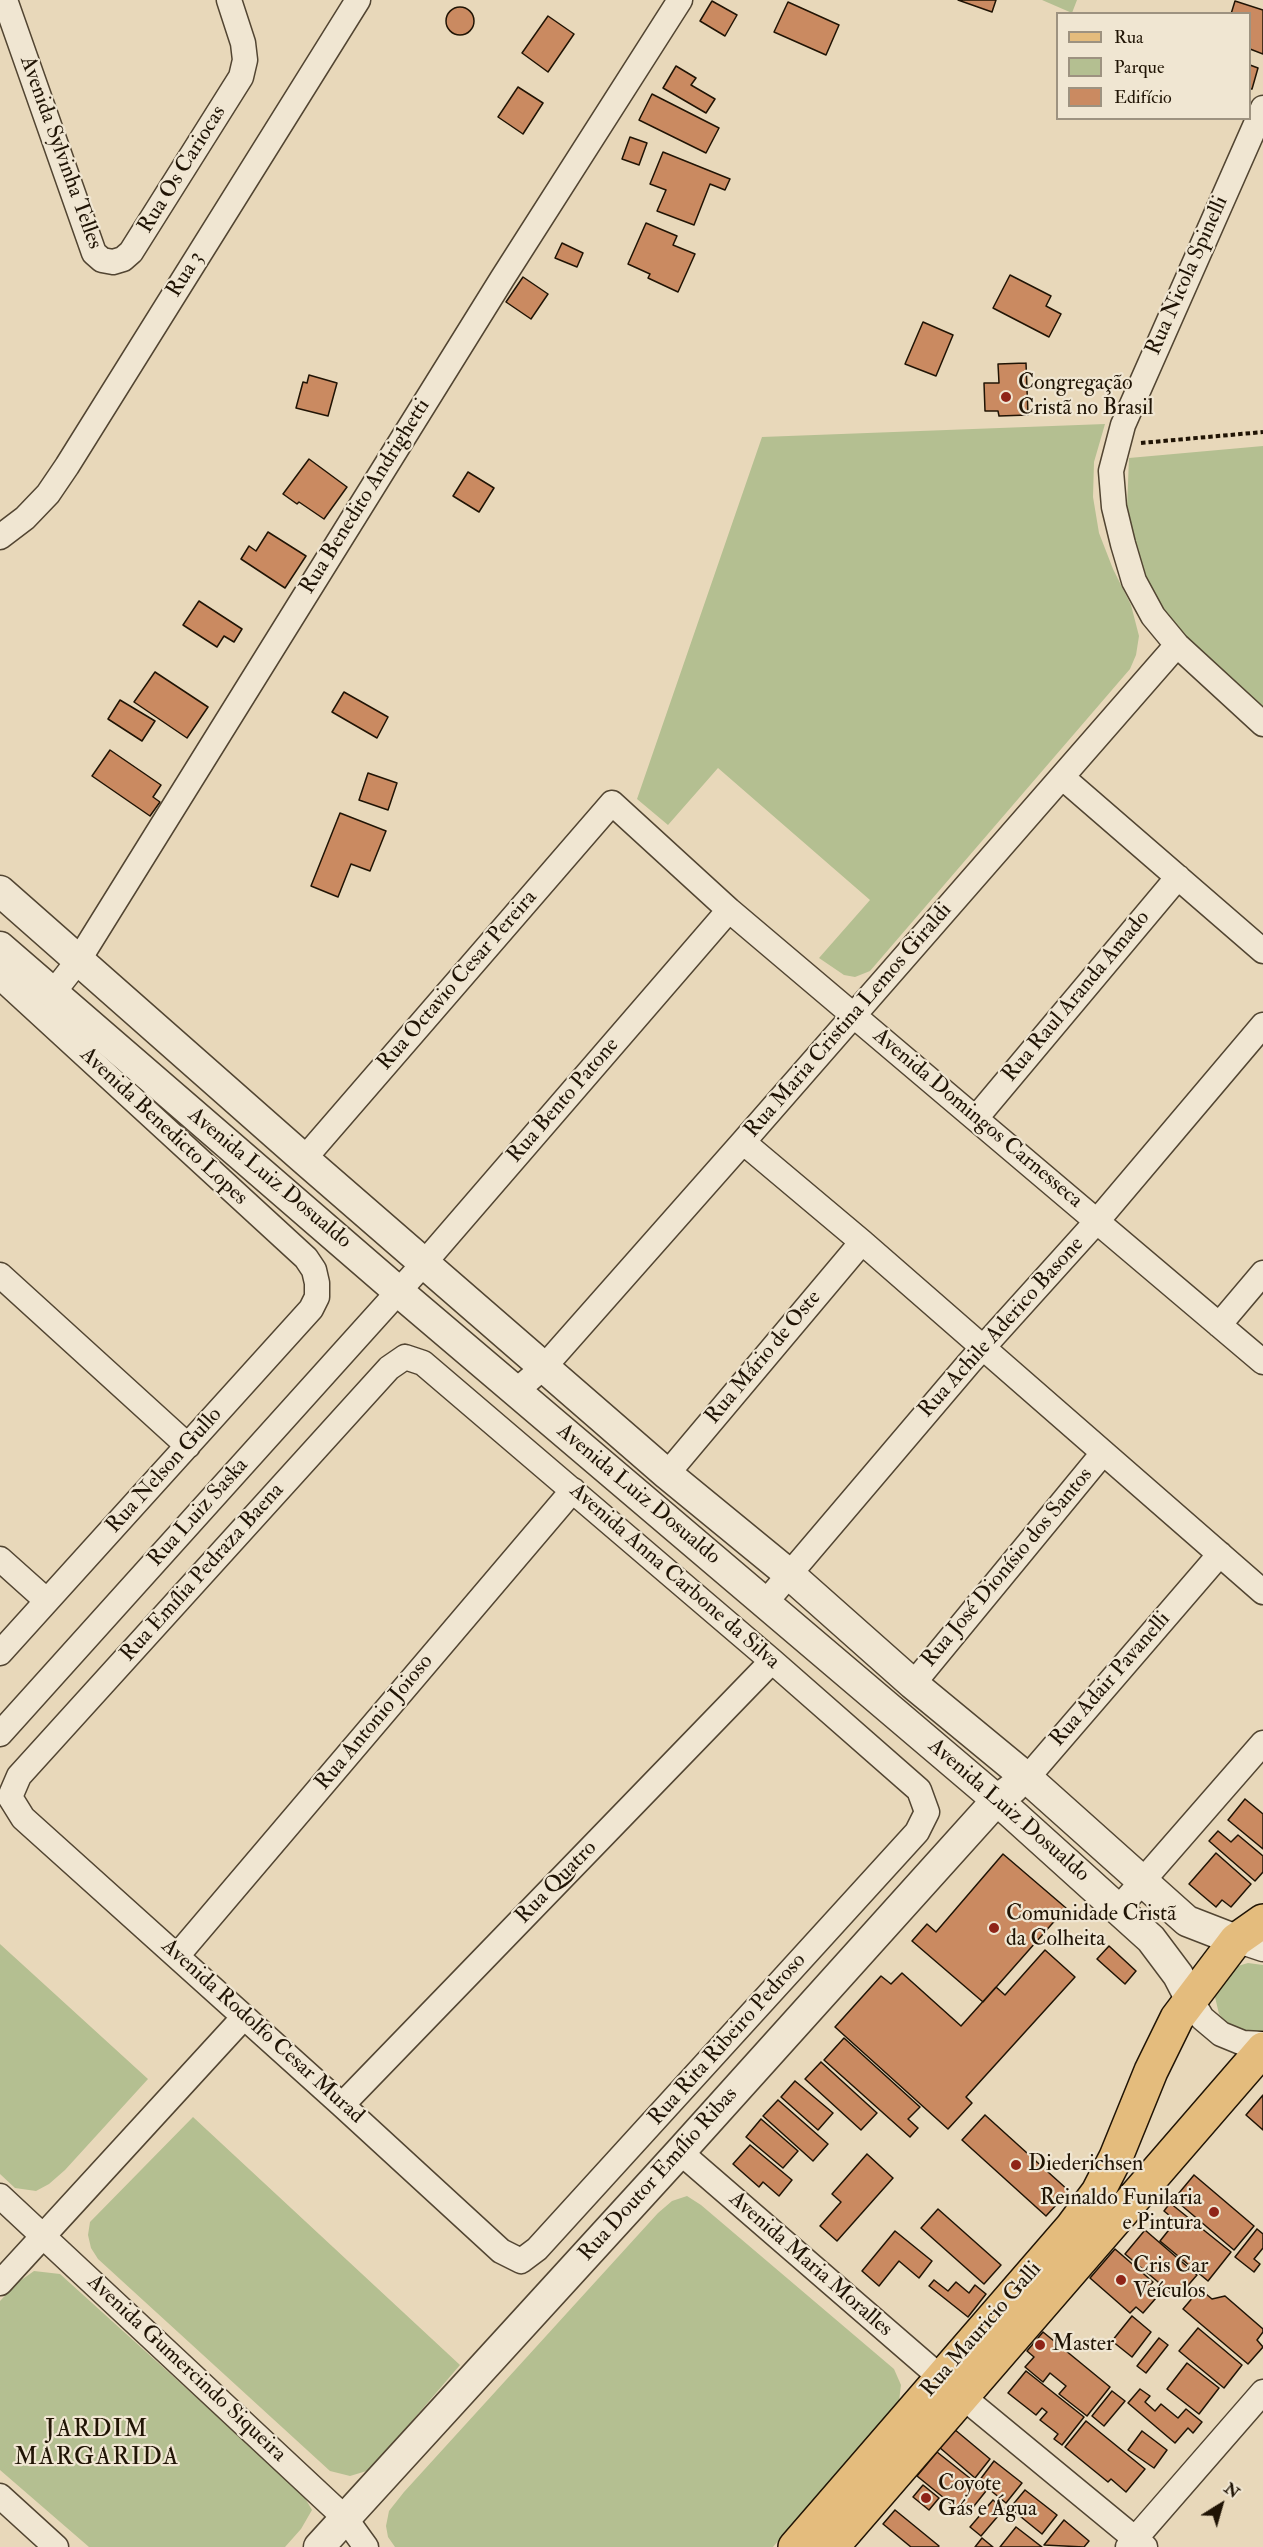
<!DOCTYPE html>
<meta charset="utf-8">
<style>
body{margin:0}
#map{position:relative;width:1263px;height:2547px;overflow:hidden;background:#e8d8ba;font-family:"IM FELL Double Pica",serif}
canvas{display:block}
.legend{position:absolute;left:1056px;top:12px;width:195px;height:108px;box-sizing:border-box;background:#f0e6d2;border:2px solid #9d9280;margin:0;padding:8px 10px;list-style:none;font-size:18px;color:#201405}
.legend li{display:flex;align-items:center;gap:12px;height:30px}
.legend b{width:30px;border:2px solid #9d9280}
.north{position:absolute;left:1191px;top:2475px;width:60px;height:60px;-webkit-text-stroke:4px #f0e6d2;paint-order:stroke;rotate:37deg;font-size:16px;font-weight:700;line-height:24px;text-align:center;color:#201405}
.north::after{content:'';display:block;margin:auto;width:21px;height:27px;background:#201405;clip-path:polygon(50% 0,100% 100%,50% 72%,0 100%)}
</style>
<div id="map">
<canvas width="1263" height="2547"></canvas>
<ul class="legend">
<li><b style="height:8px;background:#e4bc7d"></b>Rua</li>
<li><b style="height:16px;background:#b4bf91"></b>Parque</li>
<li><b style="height:16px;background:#ca8a61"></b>Edifício</li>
</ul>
<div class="north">N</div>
</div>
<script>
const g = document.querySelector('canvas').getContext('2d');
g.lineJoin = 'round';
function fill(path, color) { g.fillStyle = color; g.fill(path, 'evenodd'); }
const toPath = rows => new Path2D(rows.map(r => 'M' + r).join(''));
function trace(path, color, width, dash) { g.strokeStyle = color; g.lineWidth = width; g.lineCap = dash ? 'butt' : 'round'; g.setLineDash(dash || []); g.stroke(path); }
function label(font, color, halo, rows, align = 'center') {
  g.font = font + ' "IM FELL Double Pica",serif'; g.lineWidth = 4.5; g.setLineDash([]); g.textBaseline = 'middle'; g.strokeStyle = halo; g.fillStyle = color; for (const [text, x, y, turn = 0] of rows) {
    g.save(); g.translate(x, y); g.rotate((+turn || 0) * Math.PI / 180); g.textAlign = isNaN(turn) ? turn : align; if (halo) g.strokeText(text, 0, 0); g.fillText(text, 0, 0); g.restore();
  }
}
fill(toPath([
 [1042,0,1077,0,1072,13],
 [1105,424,1094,462,1093,497,1099,533,1113,569,1131,605,1139,636,1136,655,1130,669,870,971,855,977,844,975,819,958,870,900,718,768,668,825,637,799,762,437],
 [1263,446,1263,712,1172,627,1153,597,1135,550,1127,508,1129,458],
 [0,1944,148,2079,65,2170,49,2184,36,2191,15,2188,0,2174],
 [1248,1963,1263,1965,1263,2032,1246,2033,1230,2027,1219,2014,1215,1997,1220,1981,1231,1968],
 [193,2117,460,2365,370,2470,350,2476,330,2471,98,2259,91,2248,88,2235,90,2222],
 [687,2196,701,2205,894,2369,901,2385,899,2401,773,2547,395,2547,388,2537,386,2526,389,2511,404,2492,658,2213,672,2201],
 [34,2271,60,2274,302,2493,312,2510,301,2529,285,2547,89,2547,0,2470,0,2301,17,2283]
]), '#b4bf91');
const building = toPath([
 [958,0,996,0,992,12,958,0],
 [712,1,737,15,725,36,700,21,712,1],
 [1235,1,1263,10,1263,54,1250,49,1250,14,1231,14,1235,1],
 [788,2,839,25,826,55,774,32,788,2],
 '446 21a14 14 0 1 1 28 0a14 14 0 1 1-28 0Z',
 [548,16,574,34,548,72,522,53,548,16],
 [1250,65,1258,68,1252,89,1250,89,1250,65],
 [676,66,696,78,691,85,715,99,706,113,663,88,676,66],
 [518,87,543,103,523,134,498,117,518,87],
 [652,94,719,128,706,153,639,120,652,94],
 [630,137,647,143,639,165,622,159,630,137],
 [663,152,730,179,725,190,710,184,694,225,657,211,666,190,650,184,663,152],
 [646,223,677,236,673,245,695,254,678,292,648,278,650,274,628,264,646,223],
 [562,243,583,253,577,267,555,258,562,243],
 [1010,275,1051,296,1046,306,1061,314,1049,337,993,308,1010,275],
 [523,277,548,294,531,319,506,302,523,277],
 [923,322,953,335,936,376,905,364,923,322],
 [1026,363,1028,415,999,416,998,411,985,411,984,383,999,383,998,364,1026,363],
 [309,375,337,383,328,416,296,408,303,382,307,383,309,375],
 [309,459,347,487,324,519,299,502,297,504,283,494,309,459],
 [468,472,494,488,479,512,453,496,468,472],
 [268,532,306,556,285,588,241,559,249,546,256,551,268,532],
 [199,601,242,629,234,642,224,636,217,647,183,625,199,601],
 [155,672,208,707,187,738,134,702,155,672],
 [344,692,388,717,377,738,332,712,344,692],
 [120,700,155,721,142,741,108,719,120,700],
 [110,750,161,785,153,797,160,802,150,816,92,776,110,750],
 [368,773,397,783,388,810,359,800,368,773],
 [340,813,386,831,370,871,351,864,338,897,311,886,340,813],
 [1245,1799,1263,1814,1263,1849,1228,1820,1245,1799],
 [1218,1831,1231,1842,1238,1835,1263,1856,1263,1872,1255,1881,1209,1841,1218,1831],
 [1216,1853,1251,1884,1231,1907,1222,1900,1216,1907,1189,1884,1216,1853],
 [1003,1854,1066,1908,983,2002,912,1941,927,1924,936,1932,1003,1854],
 [1109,1946,1136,1971,1125,1984,1097,1959,1109,1946],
 [1045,1950,1075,1977,966,2097,972,2103,948,2129,835,2027,881,1976,891,1984,902,1973,961,2026,996,1987,1005,1995,1045,1950],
 [844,2038,920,2107,908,2119,918,2128,910,2137,824,2060,844,2038],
 [821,2062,877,2113,861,2130,805,2079,821,2062],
 [795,2081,833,2113,818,2130,781,2097,795,2081],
 [1263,2095,1263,2130,1246,2115,1263,2095],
 [778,2100,828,2144,813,2161,763,2116,778,2100],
 [985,2115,1069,2191,1046,2216,962,2140,985,2115],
 [761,2119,798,2151,783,2168,746,2137,761,2119],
 [750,2145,792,2180,779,2196,763,2182,759,2187,733,2164,750,2145],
 [867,2154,893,2178,837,2241,820,2226,841,2202,832,2194,867,2154],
 [1194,2175,1254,2226,1234,2250,1174,2199,1194,2175],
 [1170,2203,1231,2252,1208,2281,1160,2241,1176,2221,1164,2211,1170,2203],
 [938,2209,1001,2265,984,2284,921,2228,938,2209],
 [1257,2229,1263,2234,1263,2248,1254,2259,1260,2264,1254,2272,1235,2257,1257,2229],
 [1145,2230,1197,2275,1177,2298,1125,2254,1145,2230],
 [895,2231,932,2261,919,2278,899,2261,879,2286,862,2271,895,2231],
 [1115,2249,1153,2282,1146,2290,1156,2298,1143,2313,1136,2307,1130,2313,1090,2278,1115,2249],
 [934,2280,948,2291,956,2282,969,2293,975,2285,986,2294,968,2317,929,2286,934,2280],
 [1200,2289,1212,2299,1225,2296,1263,2329,1263,2332,1257,2340,1263,2347,1248,2364,1183,2309,1200,2289],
 [1132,2316,1151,2332,1132,2357,1112,2341,1132,2316],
 [1198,2328,1242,2365,1224,2388,1179,2351,1198,2328],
 [1043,2332,1110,2387,1087,2416,1059,2394,1066,2386,1050,2373,1043,2382,1025,2367,1034,2357,1027,2351,1043,2332],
 [1159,2338,1168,2345,1146,2373,1137,2366,1159,2338],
 [1187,2363,1219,2388,1199,2414,1167,2389,1187,2363],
 [1026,2371,1084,2417,1062,2445,1054,2439,1058,2434,1040,2420,1047,2412,1042,2408,1036,2415,1008,2393,1026,2371],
 [1140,2389,1150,2396,1145,2402,1155,2411,1161,2404,1178,2418,1186,2409,1202,2422,1193,2433,1188,2428,1175,2443,1128,2403,1140,2389],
 [1112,2391,1125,2401,1104,2426,1092,2416,1112,2391],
 [1086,2421,1145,2469,1126,2492,1111,2479,1108,2482,1065,2447,1086,2421],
 [954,2429,990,2459,975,2478,939,2447,954,2429],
 [1142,2431,1167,2450,1154,2468,1128,2450,1142,2431],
 [937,2452,986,2491,966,2516,917,2476,937,2452],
 [994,2461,1022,2483,1006,2503,979,2481,994,2461],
 [923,2485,939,2498,929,2510,913,2497,923,2485],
 [1025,2490,1057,2515,1042,2534,1010,2508,1025,2490],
 [993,2500,1004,2509,981,2536,970,2527,993,2500],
 [895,2510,939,2546,938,2547,911,2547,883,2524,895,2510],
 [1064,2520,1089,2541,1084,2547,1044,2545,1064,2520],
 [1016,2527,1042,2547,1000,2547,1016,2527],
 [982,2538,993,2547,975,2547,982,2538]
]);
fill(building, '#ca8a61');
trace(building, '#201405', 1.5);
const minor = toPath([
 [5,0,94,253,102,260,113,262,123,259,131,252,241,77,245,60,243,43,229,0],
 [1263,108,1123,425,1111,471,1114,507,1123,544,1134,581,1153,616,1177,645,1263,724],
 [0,537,25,518,48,494,67,466,358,0],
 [1062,777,1263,951],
 [0,977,306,1258,314,1270,317,1283,317,1297,311,1309,0,1653],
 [52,994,78,961,502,279,680,0],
 [976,1118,1178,877],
 [743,1142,862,1242,1263,1592],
 [304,1159,612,803,729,910,1263,1362],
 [0,1275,188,1446],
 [1219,1325,1263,1273],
 [405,1357,423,1363,772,1661,919,1790,927,1812,917,1832,537,2249,521,2261,501,2251,342,2105,23,1818,10,1797,19,1776,389,1368,405,1357],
 [516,1391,545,1366,743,1142,1177,645],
 [667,1474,862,1242],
 [0,1559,47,1601],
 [765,1603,969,1363,1098,1220,1263,1025],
 [913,1684,1103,1453],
 [0,1734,425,1262,729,910],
 [1027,1778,1220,1554],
 [1119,1908,1263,1743],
 [1236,1940,1263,1949],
 [177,1956,573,1490],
 [1190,1998,1202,2018,1221,2034,1243,2043,1263,2044],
 [342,2105,772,1661],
 [680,2152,940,2377],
 [0,2196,345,2518,366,2547],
 [0,2283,244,2017],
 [963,2397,1145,2547],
 [0,2496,56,2547],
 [1128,2547,1263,2392]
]);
const tertiary = toPath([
 [0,891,304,1159,667,1474,789,1574,913,1684,1027,1778,1187,1921,1236,1940],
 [0,947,399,1292,997,1800,1151,1939,1178,1975,1190,1998],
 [319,2547,680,2152,997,1800,1013,1788]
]);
const primary = toPath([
 [795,2547,1072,2227,1098,2192,1116,2157,1151,2071,1177,2018,1236,1940,1263,1921],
 [832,2547,1263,2049]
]);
trace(minor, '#524532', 27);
trace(tertiary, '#524532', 33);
trace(primary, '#201405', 36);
trace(toPath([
 [1141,443,1263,432]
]), '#201405', 4, [4.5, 3]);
trace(minor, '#f0e6d2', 24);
trace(tertiary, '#f0e6d2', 30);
trace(primary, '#e4bc7d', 33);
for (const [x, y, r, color] of [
 [1006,397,6,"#8f2418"],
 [994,1928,6,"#8f2418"],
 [1016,2165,6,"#8f2418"],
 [1214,2212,6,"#8f2418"],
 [1121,2280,6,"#8f2418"],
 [1040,2345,6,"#8f2418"],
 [926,2498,6,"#8f2418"]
]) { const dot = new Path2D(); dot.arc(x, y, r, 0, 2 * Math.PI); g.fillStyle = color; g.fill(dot); trace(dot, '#f0e6d2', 2); }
label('22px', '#201405', '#f0e6d2', [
 ["Avenida Sylvinha Telles",60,153,70],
 ["Rua Os Cariocas",183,170,-58],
 ["Rua 3",186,275,-58],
 ["Rua Nicola Spinelli",1188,276,-66],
 ["Rua Benedito Andrighetti",366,497,-58],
 ["Rua Octavio Cesar Pereira",458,981,-49],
 ["Rua Raul Aranda Amado",1077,997,-50],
 ["Rua Maria Cristina Lemos Giraldi",849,1021,-49],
 ["Rua Bento Patone",564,1101,-49],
 ["Avenida Domingos Carnesseca",977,1119,40],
 ["Avenida Benedicto Lopes",163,1127,43],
 ["Avenida Luiz Dosualdo",269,1179,40],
 ["Rua Achile Aderico Basone",1002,1328,-48],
 ["Rua Mário de Oste",764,1358,-50],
 ["Rua Nelson Gullo",165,1471,-48],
 ["Avenida Luiz Dosualdo",638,1495,40],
 ["Rua Luiz Saska",199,1513,-48],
 ["Rua José Dionísio dos Santos",1008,1568,-50],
 ["Rua Emília Pedraza Baena",203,1573,-48],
 ["Avenida Anna Carbone da Silva",674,1577,41],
 ["Rua Adair Pavanelli",1111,1680,-49],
 ["Rua Antonio Joioso",375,1723,-50],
 ["Avenida Luiz Dosualdo",1008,1811,41],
 ["Rua Quatro",557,1883,-46],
 ["Avenida Rodolfo Cesar Murad",262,2032,42],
 ["Rua Rita Ribeiro Pedroso",728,2040,-48],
 ["Rua Doutor Emílio Ribas",659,2175,-48],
 ["Avenida Maria Moralles",810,2265,41],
 ["Rua Mauricio Galli",982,2330,-49],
 ["Avenida Gumercindo Siqueira",186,2369,43]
]);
label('22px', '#201405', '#f0e6d2', [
 ["Congregação",1018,384],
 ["Cristã no Brasil",1018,409],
 ["Comunidade Cristã",1006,1915],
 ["da Colheita",1006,1940],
 ["Diederichsen",1028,2165],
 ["Reinaldo Funilaria",1202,2199,"right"],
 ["e Pintura",1202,2224,"right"],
 ["Cris Car",1133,2267],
 ["Veículos",1133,2292],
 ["Master",1052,2345],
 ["Coyote",938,2485],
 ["Gás e Água",938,2510]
], 'left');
g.letterSpacing = '1.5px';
label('24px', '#201405', '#f0e6d2', [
 ["JARDIM",97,2431],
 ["MARGARIDA",97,2459]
]);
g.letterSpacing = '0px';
</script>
